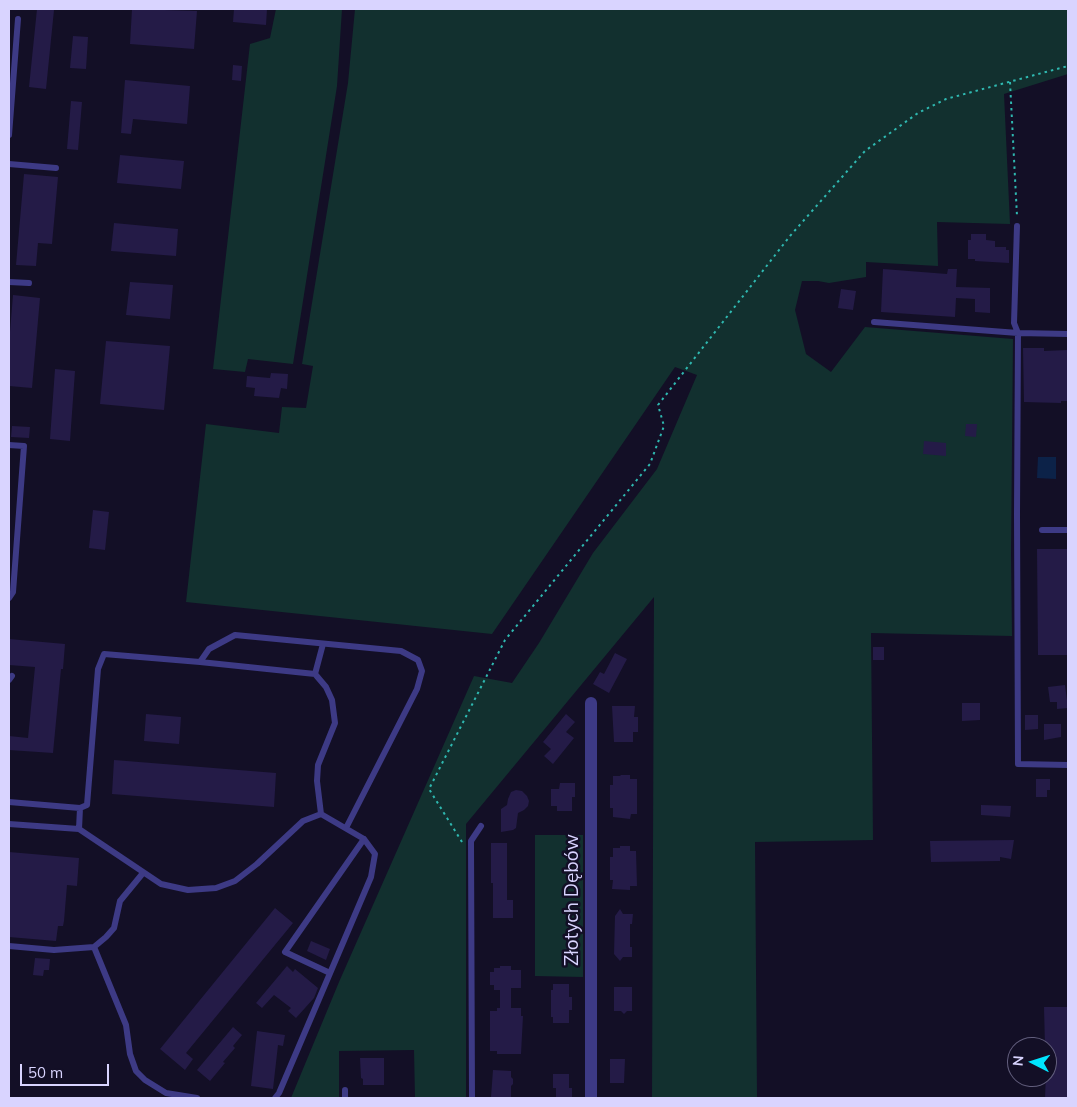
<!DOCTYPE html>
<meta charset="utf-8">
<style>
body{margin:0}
#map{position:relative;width:1077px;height:1107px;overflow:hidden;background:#130f26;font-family:Mulish,sans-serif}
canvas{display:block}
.frame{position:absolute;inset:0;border:10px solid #d9d4ff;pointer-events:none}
.north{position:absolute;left:1007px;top:1037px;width:50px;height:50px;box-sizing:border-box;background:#130f26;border:1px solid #625e7d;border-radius:50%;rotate:275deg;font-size:14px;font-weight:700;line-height:20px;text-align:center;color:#d9d4ff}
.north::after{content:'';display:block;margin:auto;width:18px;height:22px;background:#00e5ff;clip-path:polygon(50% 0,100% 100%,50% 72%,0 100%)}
.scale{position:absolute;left:20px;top:1064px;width:89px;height:22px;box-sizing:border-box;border:2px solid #d9d4ff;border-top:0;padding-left:6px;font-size:15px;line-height:18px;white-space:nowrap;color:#d9d4ff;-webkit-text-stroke:4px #130f26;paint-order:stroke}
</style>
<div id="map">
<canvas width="1077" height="1107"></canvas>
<div class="frame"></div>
<div class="north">N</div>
<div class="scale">50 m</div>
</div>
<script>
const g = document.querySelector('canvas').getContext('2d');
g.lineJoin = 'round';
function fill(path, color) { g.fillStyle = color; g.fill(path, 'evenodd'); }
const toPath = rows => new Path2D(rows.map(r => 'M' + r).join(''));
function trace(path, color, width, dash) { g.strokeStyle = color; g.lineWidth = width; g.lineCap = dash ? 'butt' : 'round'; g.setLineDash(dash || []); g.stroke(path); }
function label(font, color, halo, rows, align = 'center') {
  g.font = font + ' Mulish,sans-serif'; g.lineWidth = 5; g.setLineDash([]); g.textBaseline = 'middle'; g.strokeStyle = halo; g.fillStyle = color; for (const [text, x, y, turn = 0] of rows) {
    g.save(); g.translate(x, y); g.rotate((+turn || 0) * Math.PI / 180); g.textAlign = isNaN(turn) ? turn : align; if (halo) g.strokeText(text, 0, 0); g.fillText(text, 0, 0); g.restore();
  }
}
fill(toPath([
 [276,9,342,9,337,86,293,364,248,359,245,372,213,369,250,44,270,38],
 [355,9,1068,9,1068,74,1004,94,1010,224,937,222,938,266,866,262,866,277,829,283,818,281,802,281,795,310,806,354,831,372,865,327,1013,339,1011,554,1012,636,871,633,873,840,755,842,757,1098,652,1098,654,597,466,824,466,1098,415,1098,414,1050,339,1051,339,1098,291,1098,339,982,474,676,512,683,539,643,593,553,657,469,697,375,675,367,492,634,186,602,206,424,279,433,282,407,306,408,313,366,302,364,348,83],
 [535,835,583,835,583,977,535,976]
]), '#12302f');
fill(toPath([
 [1038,457,1056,457,1056,479,1037,478]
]), '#0c2248');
fill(toPath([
 [37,9,54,10,46,89,29,87],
 [132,9,197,11,194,49,130,44],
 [234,9,267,9,266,25,233,22],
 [73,36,88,37,86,69,70,68],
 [233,65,242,66,241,81,232,80],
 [125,80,190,86,187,124,133,119,131,134,121,133],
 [71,101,82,102,78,150,67,149],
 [120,155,184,161,181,189,117,183],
 [24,174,58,177,52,244,38,243,36,266,16,265],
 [114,223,178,229,176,256,111,251],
 [971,234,986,234,986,240,995,241,995,247,1006,247,1006,250,1009,250,1009,263,975,261,975,259,968,259,968,240,971,240],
 [883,269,947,274,948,269,957,269,956,287,990,288,990,313,975,312,975,299,956,298,955,317,881,312],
 [130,282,173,285,170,319,126,315],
 [841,289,856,291,853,310,838,308],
 [13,295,40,298,32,388,9,386,9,344],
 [106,341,170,346,164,410,100,404],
 [1023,348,1044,348,1044,351,1068,350,1068,401,1061,401,1061,403,1024,402],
 [55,369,75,371,70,441,50,439],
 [271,373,288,374,287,389,281,388,279,398,254,396,255,388,246,387,247,376,270,378],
 [966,424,977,424,976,437,965,436],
 [12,426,30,427,29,438,11,437],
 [924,441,946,443,946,456,923,454],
 [93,510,109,512,105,550,89,548],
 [1037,549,1068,549,1068,655,1038,655],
 [9,639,65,644,63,669,61,669,53,753,9,750,9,736,28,738,35,667,9,665],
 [873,647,884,647,884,660,873,660],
 [615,653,627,659,609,693,593,684,600,672,604,674],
 [1065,685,1068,708,1057,709,1057,702,1050,702,1048,687],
 [962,703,980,703,980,720,962,721],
 [612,706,635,706,634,717,638,717,638,732,633,732,633,742,614,742],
 [146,714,181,717,179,744,144,741],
 [566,714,575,722,566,732,574,738,553,764,544,756,551,749,543,742],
 [1025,715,1038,715,1038,729,1025,730],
 [1044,724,1061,724,1061,737,1044,740],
 [114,760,276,773,274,807,112,794],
 [620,775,630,775,630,779,637,779,637,814,631,814,630,819,613,817,613,808,610,808,610,785,613,785,613,776,621,776],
 [1036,779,1050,779,1050,790,1047,790,1047,797,1036,797],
 [560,783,575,783,575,797,572,797,572,811,557,811,557,806,551,806,551,789,559,789],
 [516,790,522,791,527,796,529,801,528,806,524,810,518,813,516,828,513,830,501,832,501,809,507,805,508,799,511,792],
 [981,805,1011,806,1010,817,981,815],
 [1014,840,1011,859,1000,857,1000,861,931,862,930,841],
 [491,843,507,843,507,900,513,900,513,918,493,918,493,883,491,883],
 [620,846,630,846,630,851,636,851,637,886,630,886,630,890,612,889,613,880,610,880,610,857,613,857,613,848,620,848],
 [9,852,79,858,77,886,67,885,64,921,63,926,58,926,56,941,9,937],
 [275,908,293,923,186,1053,193,1059,185,1070,160,1049],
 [620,909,623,914,633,914,632,924,630,924,630,947,632,947,632,957,623,957,620,961,614,954,615,916],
 [311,941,330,949,326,960,307,951],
 [35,958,50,959,49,970,44,970,43,976,33,975],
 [287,966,293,972,295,969,318,988,314,998,296,1018,288,1011,291,1008,274,995,262,1008,256,1003],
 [500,966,511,966,511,970,521,970,521,988,511,988,511,1008,521,1008,521,1016,523,1016,521,1054,497,1054,497,1051,490,1051,490,1011,497,1011,497,1008,500,1008,500,990,494,990,494,985,490,985,490,972,494,972,494,968,500,968],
 [553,984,569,984,569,997,572,997,572,1010,569,1010,569,1023,553,1023,553,1017,551,1017,551,990,553,990],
 [614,987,632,987,632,1011,627,1011,624,1014,621,1011,614,1011],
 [1044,1007,1068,1007,1068,1098,1045,1098,1047,1047,1045,1047],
 [233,1027,242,1035,233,1046,235,1048,223,1062,225,1063,210,1081,197,1070],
 [257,1031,285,1035,283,1046,278,1045,273,1089,251,1086],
 [360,1058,384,1058,384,1085,363,1085,363,1079,361,1078],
 [610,1059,625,1059,624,1083,610,1083],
 [493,1070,511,1071,511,1077,513,1079,513,1084,511,1086,511,1098,491,1097],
 [553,1074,569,1074,569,1088,572,1088,572,1098,556,1098,556,1088,553,1088]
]), '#241b47');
trace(toPath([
 [1010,82,1017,216],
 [462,842,429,789,505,640,650,464,664,426,658,405,790,236,865,151,918,113,946,99,1068,66]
]), '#2fb8b0', 2, [2.5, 4]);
trace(toPath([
 [9,135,18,19],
 [9,164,56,168],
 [1017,226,1014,323,1018,333,1017,514,1018,764,1068,765],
 [9,282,29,283],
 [874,322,1018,333,1068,334],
 [9,445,24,446,13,592,9,598],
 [1042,530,1068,530],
 [200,662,315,674,326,687,332,700,335,723,318,765,317,781,321,814],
 [315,674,323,644],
 [9,680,12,676],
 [9,802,80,808,79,829,161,884,188,890,216,888,235,881,257,864,303,821,321,814],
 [80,808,87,805,98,669,104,654,200,662,209,649,235,635,401,651,418,660,422,671,417,689,346,828],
 [321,814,364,839,285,952,330,973],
 [9,824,79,829],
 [143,873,120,901,114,928,106,937,94,947,126,1025,130,1054,136,1071,145,1080,166,1093,197,1098],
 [9,946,54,950,94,947],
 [275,1098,279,1093,371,877,375,854,364,839],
 [345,1098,345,1090],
 [472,1098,471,841,481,826]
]), '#3d3a85', 6);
trace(toPath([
 [591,703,591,1098]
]), '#3d3a85', 12);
label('19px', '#d9d4ff', '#130f26', [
 ["Złotych Dębów",572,900,-90]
]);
</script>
